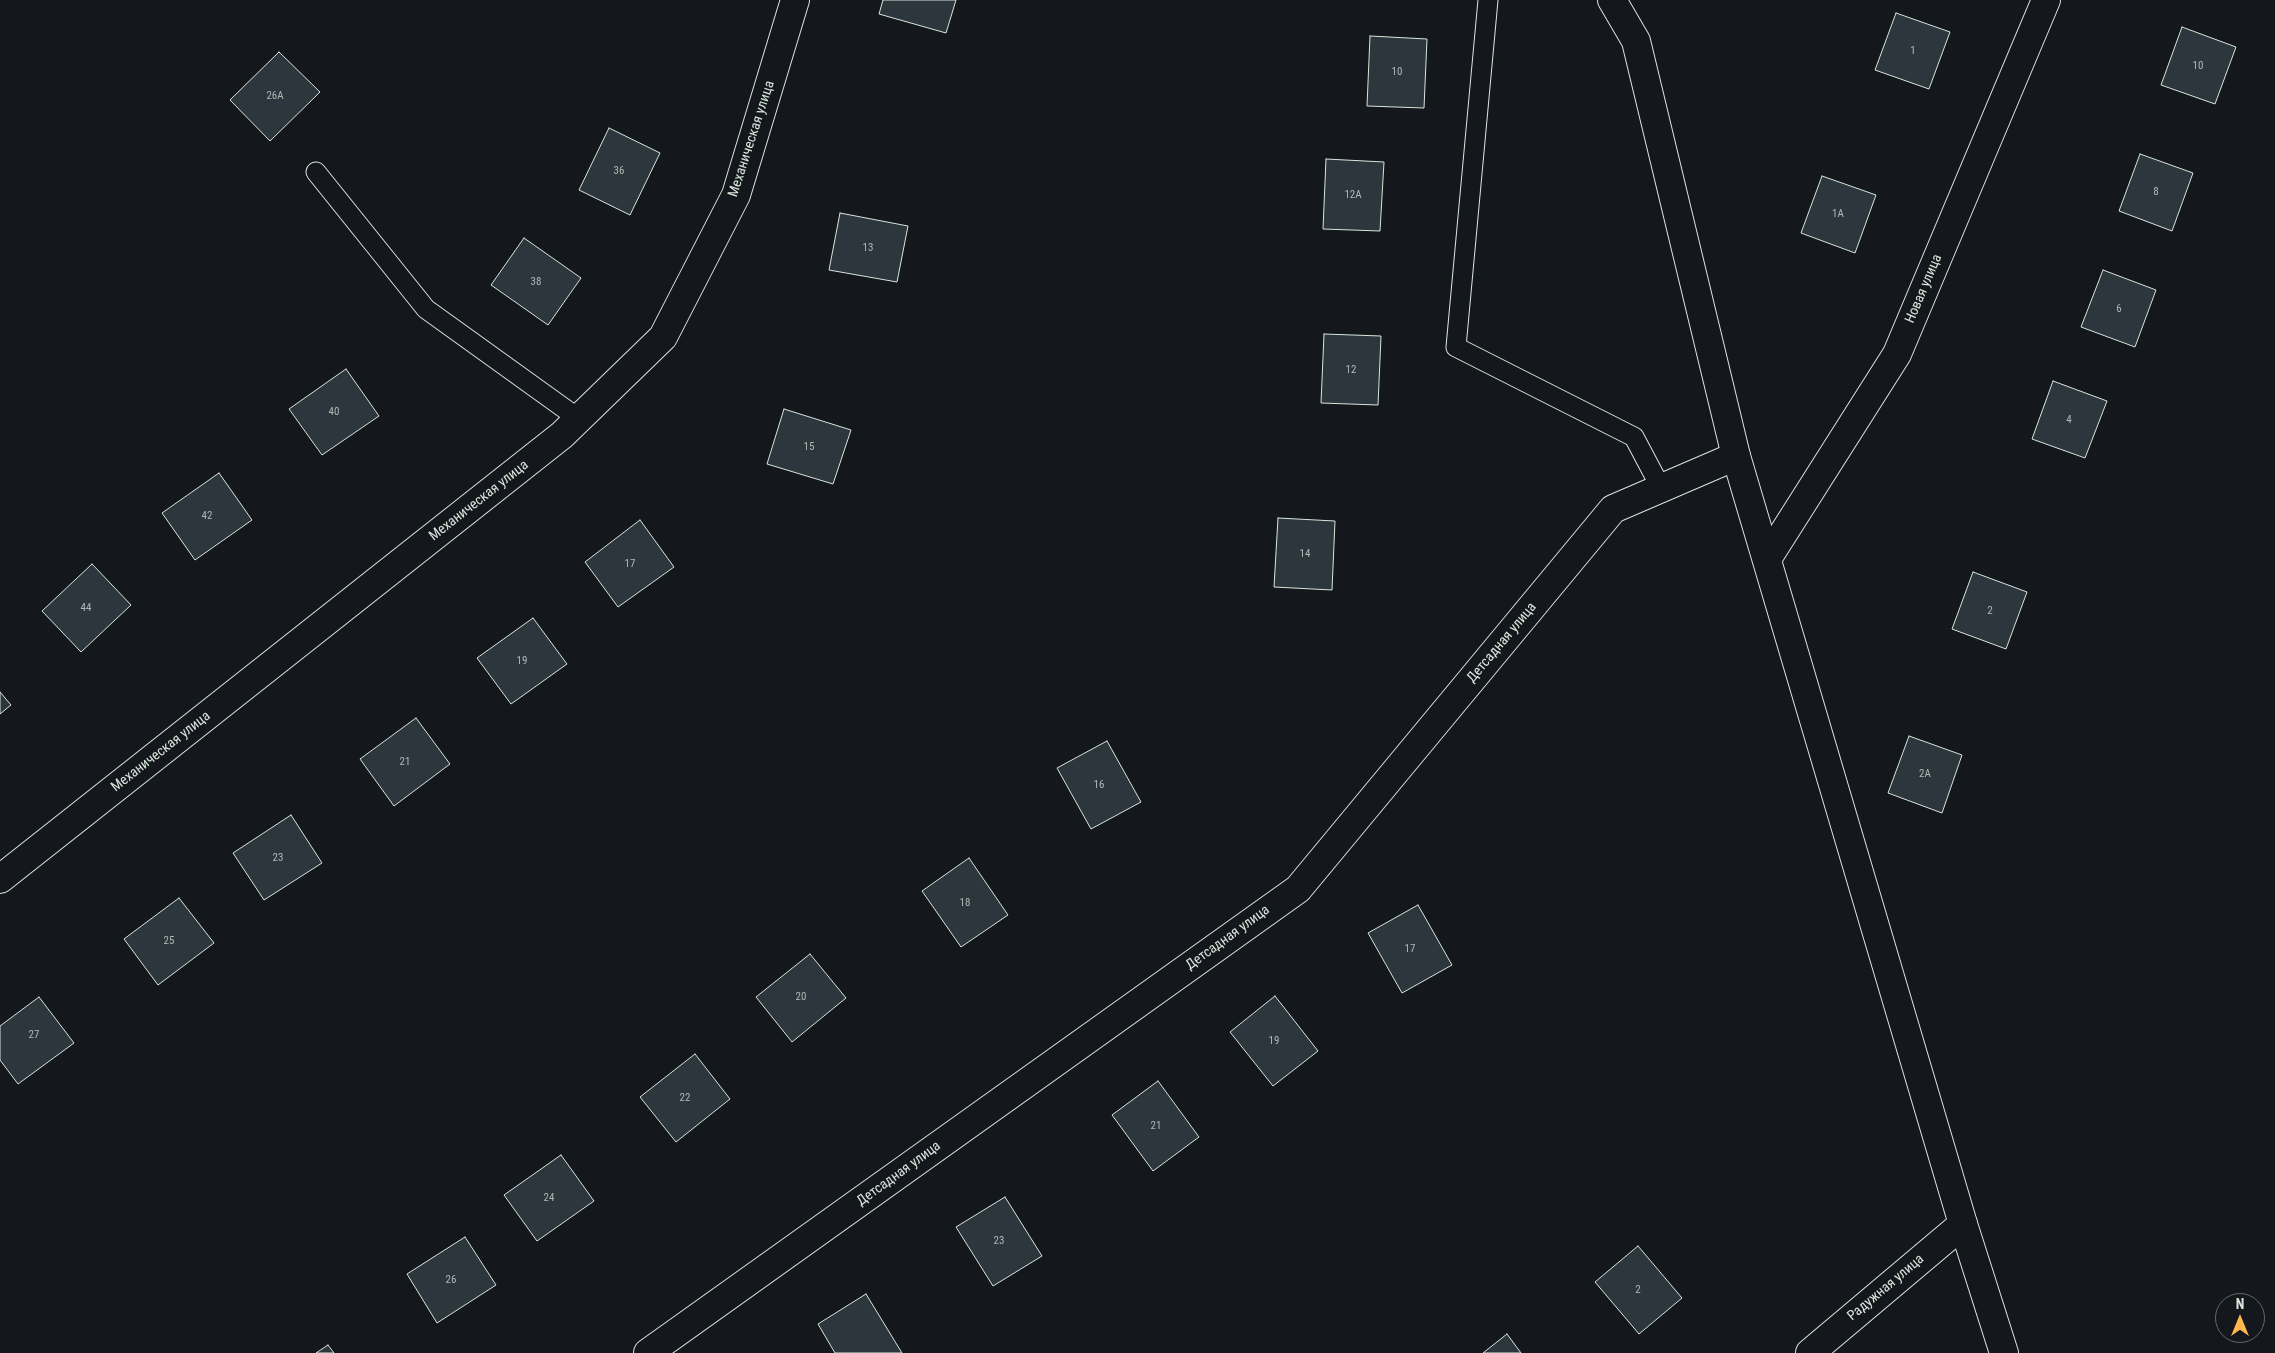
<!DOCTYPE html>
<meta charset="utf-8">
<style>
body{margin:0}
#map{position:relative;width:2275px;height:1353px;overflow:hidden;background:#14181c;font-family:"Roboto Condensed",sans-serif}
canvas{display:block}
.north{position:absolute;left:2215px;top:1293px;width:50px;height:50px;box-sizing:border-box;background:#14181c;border:1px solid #626a69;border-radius:50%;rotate:0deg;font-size:14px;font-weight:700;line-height:20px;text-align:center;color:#d8e6dc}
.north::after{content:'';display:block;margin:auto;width:18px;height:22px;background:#ffb74d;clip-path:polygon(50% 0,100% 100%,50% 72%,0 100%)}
</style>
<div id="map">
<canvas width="2275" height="1353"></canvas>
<div class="north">N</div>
</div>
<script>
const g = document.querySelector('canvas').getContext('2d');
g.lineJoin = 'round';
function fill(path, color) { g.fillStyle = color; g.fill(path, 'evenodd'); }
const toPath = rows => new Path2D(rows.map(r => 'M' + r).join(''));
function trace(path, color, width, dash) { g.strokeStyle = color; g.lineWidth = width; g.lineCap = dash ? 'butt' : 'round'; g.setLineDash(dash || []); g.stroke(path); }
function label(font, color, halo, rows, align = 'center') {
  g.font = font + ' "Roboto Condensed",sans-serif'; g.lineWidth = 4; g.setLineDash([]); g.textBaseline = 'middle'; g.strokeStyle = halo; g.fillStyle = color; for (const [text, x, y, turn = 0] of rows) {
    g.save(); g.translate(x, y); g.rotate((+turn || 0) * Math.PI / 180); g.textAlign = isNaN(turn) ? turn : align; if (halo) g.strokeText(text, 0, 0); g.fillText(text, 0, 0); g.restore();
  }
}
const building = toPath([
 [883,0,956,0,946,33,879,14,883,0],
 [1896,13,1950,32,1929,89,1875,70,1896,13],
 [2182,27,2236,47,2215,104,2161,85,2182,27],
 [1370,36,1427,39,1424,108,1367,106,1370,36],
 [279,52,320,92,270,141,230,100,279,52],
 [609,128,660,153,630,215,579,190,609,128],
 [2140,154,2193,173,2172,231,2119,211,2140,154],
 [1326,159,1384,162,1380,231,1323,229,1326,159],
 [1822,176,1876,195,1855,253,1801,233,1822,176],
 [840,213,908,226,897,282,829,270,840,213],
 [524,238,581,278,548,325,491,285,524,238],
 [2103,270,2156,290,2135,347,2081,327,2103,270],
 [1324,334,1381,336,1378,405,1321,403,1324,334],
 [346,369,379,416,322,455,289,409,346,369],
 [2053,381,2107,401,2085,458,2032,439,2053,381],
 [784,409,851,430,833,484,767,464,784,409],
 [219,473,252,520,195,560,162,513,219,473],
 [1278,518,1335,521,1332,590,1274,587,1278,518],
 [640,520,674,567,618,607,585,562,640,520],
 [92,564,131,605,81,652,42,611,92,564],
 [1973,572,2027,592,2006,649,1952,629,1973,572],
 [533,618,567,664,511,704,477,658,533,618],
 [0,692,11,705,0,714,0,692],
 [416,718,450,764,394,806,360,759,416,718],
 [1909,736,1962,755,1942,813,1888,793,1909,736],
 [1107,741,1141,802,1091,829,1057,768,1107,741],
 [291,815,322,863,264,900,233,853,291,815],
 [969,858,1008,915,961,947,922,891,969,858],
 [179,898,214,943,158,985,124,939,179,898],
 [1418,905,1452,965,1402,993,1368,933,1418,905],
 [810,954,846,998,792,1042,756,997,810,954],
 [1275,996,1318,1051,1273,1086,1230,1032,1275,996],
 [39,997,74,1043,18,1084,0,1060,0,1026,39,997],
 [695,1054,730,1099,676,1142,640,1097,695,1054],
 [1158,1081,1199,1137,1153,1171,1112,1115,1158,1081],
 [561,1155,594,1201,537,1241,504,1195,561,1155],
 [1005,1197,1042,1256,993,1286,956,1227,1005,1197],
 [465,1237,496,1285,437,1323,407,1274,465,1237],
 [1638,1246,1682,1298,1639,1334,1595,1282,1638,1246],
 [866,1294,902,1353,835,1353,818,1324,866,1294],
 [1507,1334,1521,1353,1483,1353,1507,1334],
 [328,1345,334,1353,316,1353,328,1345]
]);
fill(building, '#2c363c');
trace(building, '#d8e6dc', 1);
const lane = toPath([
 [1488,0,1456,347,1634,437,1661,488],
 [316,172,426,309,579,419]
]);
const street = toPath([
 [1767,559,1897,354,2046,0],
 [0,879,562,435,663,337,736,195,795,0],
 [648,1353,1298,889,1613,509,1736,456],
 [1810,1353,1963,1224]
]);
const secondary = toPath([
 [1612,0,1636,41,1736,456,1963,1224,2004,1353]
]);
trace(lane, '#d8e6dc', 21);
trace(street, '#d8e6dc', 30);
trace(secondary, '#d8e6dc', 30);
trace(lane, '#14181c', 19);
trace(street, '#14181c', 28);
trace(secondary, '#14181c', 28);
label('11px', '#adbab4', null, [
 ["1",1913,51],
 ["10",2198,66],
 ["10",1397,72],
 ["26А",275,96],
 ["36",619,171],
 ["8",2156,192],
 ["12А",1353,195],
 ["1А",1838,214],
 ["13",868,248],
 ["38",536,282],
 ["6",2119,309],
 ["12",1351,370],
 ["40",334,412],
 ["4",2069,420],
 ["15",809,447],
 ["42",207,516],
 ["14",1305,554],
 ["17",630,564],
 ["44",86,608],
 ["2",1990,611],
 ["19",522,661],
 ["21",405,762],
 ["2А",1925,774],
 ["16",1099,785],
 ["23",278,858],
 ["18",965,903],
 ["25",169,941],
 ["17",1410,949],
 ["20",801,997],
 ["27",34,1035],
 ["19",1274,1041],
 ["22",685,1098],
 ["21",1156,1126],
 ["24",549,1198],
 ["23",999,1241],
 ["26",451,1280],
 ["2",1638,1290]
]);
label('14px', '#d8e6dc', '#14181c', [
 ["Механическая улица",752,139,-72],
 ["Новая улица",1924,289,-67],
 ["Механическая улица",479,501,-38],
 ["Детсадная улица",1502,643,-50],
 ["Механическая улица",161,752,-38],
 ["Детсадная улица",1228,938,-36],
 ["Детсадная улица",899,1174,-36],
 ["Радужная улица",1886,1288,-40]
]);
</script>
